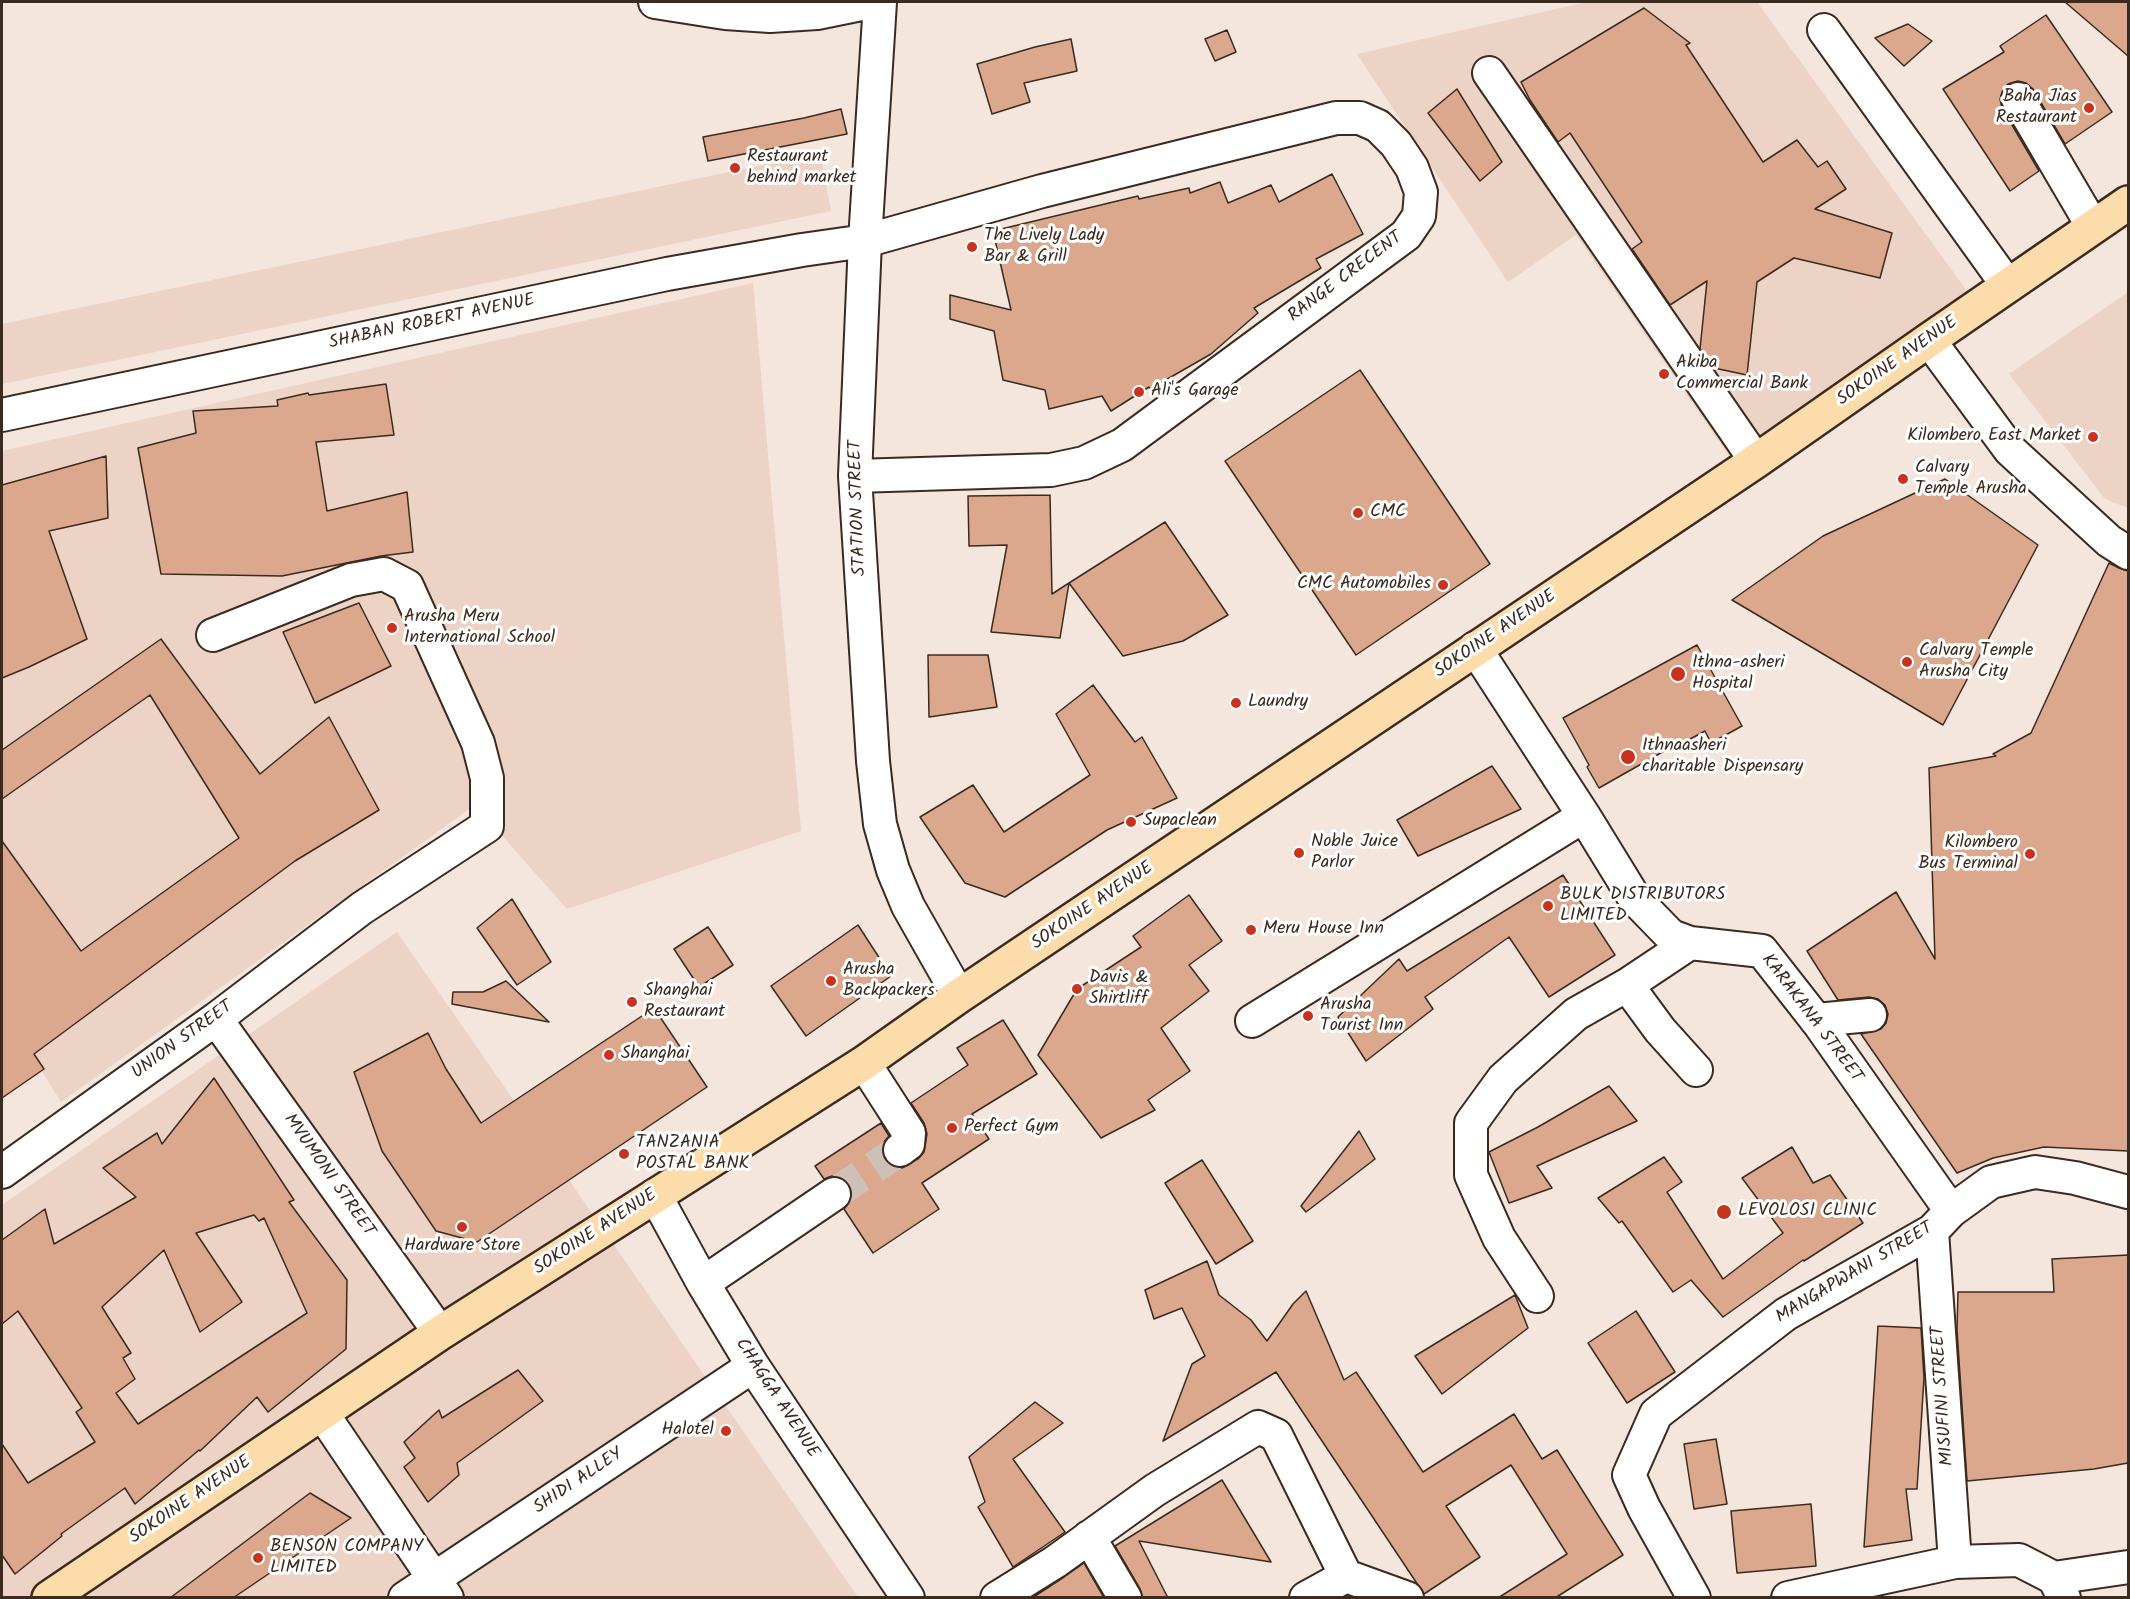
<!DOCTYPE html>
<style>
body{margin:0}
#map{position:relative;width:2130px;height:1599px;overflow:hidden;background:#f4e5dd;font-family:Kalam,sans-serif}
canvas{display:block}
.frame{position:absolute;inset:0;border:3px solid #3b2a1e;pointer-events:none}
</style>
<div id="map">
<canvas width="2130" height="1599"></canvas>
<div class="frame"></div>
</div>
<script>
const g = document.querySelector('canvas').getContext('2d');
g.lineJoin = 'round';
function fill(path, color) { g.fillStyle = color; g.fill(path, 'evenodd'); }
const toPath = rows => new Path2D(rows.map(r => 'M' + r).join(''));
function trace(path, color, width, dash) { g.strokeStyle = color; g.lineWidth = width; g.lineCap = dash ? 'butt' : 'round'; g.setLineDash(dash || []); g.stroke(path); }
function label(font, color, halo, rows, align = 'center') {
  g.font = font + ' Kalam,sans-serif'; g.lineWidth = 6; g.setLineDash([]); g.textBaseline = 'middle'; g.strokeStyle = halo; g.fillStyle = color; for (const [text, x, y, turn = 0] of rows) {
    g.save(); g.translate(x, y); g.rotate((+turn || 0) * Math.PI / 180); g.textAlign = isNaN(turn) ? turn : align; if (halo) g.strokeText(text, 0, 0); g.fillText(text, 0, 0); g.restore();
  }
}
fill(toPath([
 [1587,2,1757,2,1975,302,1736,466,1576,235,1508,282,1357,54],
 [820,153,831,211,2,384,2,324],
 [753,283,801,831,567,909,475,805,61,1102,2,1008,2,451],
 [2128,292,2128,508,2105,499,2009,374],
 [397,932,858,1597,2,1597,2,1205]
]), '#ecd3c5');
const building = toPath([
 [2065,2,2128,2,2128,56,2065,2],
 [1644,8,1690,43,1686,45,1763,162,1797,140,1818,167,1827,161,1846,189,1815,209,1892,233,1880,278,1794,258,1757,282,1747,375,1714,368,1700,349,1707,281,1670,305,1632,249,1642,242,1570,133,1558,142,1530,100,1521,82,1644,8],
 [2046,15,2112,112,2065,144,2033,89,2026,83,2018,81,2008,84,2003,90,2000,99,2002,108,2039,171,2010,191,1943,89,2004,52,2000,46,2046,15],
 [1908,24,1932,41,1904,66,1875,38,1908,24],
 [1227,30,1236,52,1215,61,1205,39,1227,30],
 [1071,39,1077,71,1024,83,1030,102,992,114,977,64,1035,47,1071,39],
 [1457,89,1502,162,1480,181,1428,113,1457,89],
 [841,109,847,134,708,161,703,137,804,118,841,109],
 [1332,174,1363,234,1316,259,1321,268,1254,308,1258,313,1211,354,1150,389,1149,387,1111,411,1102,396,1049,409,1045,390,1003,380,994,331,950,319,950,295,1011,310,993,231,1138,196,1139,199,1189,188,1190,193,1220,182,1228,203,1271,185,1279,202,1332,174],
 [1360,370,1490,564,1356,655,1225,461,1360,370],
 [386,384,394,435,316,442,327,511,407,492,413,552,381,556,282,576,161,574,138,448,196,433,193,411,278,406,277,400,308,393,309,395,386,384],
 [106,456,108,518,49,531,87,639,29,667,2,678,2,485,106,456],
 [1945,479,2038,545,1943,725,1732,600,1823,536,1945,479],
 [1050,495,1052,594,1069,583,1060,638,991,632,1007,545,969,546,968,496,1050,495],
 [1165,522,1228,615,1183,641,1123,656,1069,583,1165,522],
 [2109,563,2119,568,2128,571,2128,1151,2044,1147,1993,1158,1957,1173,1861,1034,1881,1029,1886,1023,1888,1014,1885,1005,1878,999,1869,997,1838,1000,1807,951,1896,892,1935,959,1929,768,1996,756,1993,754,2031,733,2109,563],
 [359,603,391,666,315,703,283,632,359,603],
 [161,639,260,774,329,717,379,810,295,861,34,1054,44,1069,2,1098,2,841,81,951,239,838,150,695,2,799,2,750,161,639],
 [1697,645,1742,726,1711,743,1705,731,1681,744,1680,742,1599,788,1587,767,1589,765,1563,718,1697,645],
 [928,655,988,655,997,707,929,717,928,655],
 [1093,685,1135,742,1142,737,1177,798,1107,830,1005,897,965,883,920,817,973,785,1004,832,1090,775,1056,714,1093,685],
 [1492,766,1521,809,1418,856,1397,820,1492,766],
 [1563,875,1615,955,1549,997,1509,937,1425,997,1433,1009,1366,1061,1338,1017,1399,959,1407,971,1563,875],
 [1189,895,1222,941,1189,965,1209,991,1161,1028,1190,1071,1148,1100,1155,1110,1101,1138,1038,1055,1077,989,1141,947,1133,936,1189,895],
 [512,899,551,962,517,985,477,928,512,899],
 [858,925,891,976,806,1036,771,986,858,925],
 [708,927,733,965,699,987,674,949,708,927],
 [506,981,549,1022,452,1004,453,992,483,992,506,981],
 [654,1008,707,1087,477,1242,436,1231,382,1151,354,1072,428,1033,446,1069,481,1123,654,1008],
 [1003,1020,1037,1074,972,1114,989,1139,922,1183,939,1209,873,1253,844,1209,850,1201,852,1193,849,1184,841,1178,832,1176,824,1179,815,1166,881,1123,889,1136,884,1142,882,1152,886,1161,893,1167,902,1168,919,1158,924,1152,927,1134,924,1123,911,1103,968,1065,957,1048,1003,1020],
 [214,1078,294,1200,289,1202,347,1280,346,1349,268,1412,257,1397,200,1451,199,1450,135,1504,125,1488,61,1534,62,1536,15,1574,2,1555,2,1444,28,1483,95,1442,76,1412,82,1408,18,1311,2,1324,2,1240,45,1209,54,1244,136,1197,103,1168,157,1133,162,1144,214,1078],
 [254,1215,259,1221,264,1218,307,1313,138,1424,116,1393,135,1379,123,1358,131,1353,102,1307,164,1250,200,1332,242,1302,196,1233,254,1215],
 [1609,1086,1637,1121,1537,1166,1552,1188,1509,1203,1489,1152,1538,1127,1609,1086],
 [1359,1131,1375,1159,1306,1212,1301,1206,1359,1131],
 [1792,1147,1813,1183,1830,1175,1863,1223,1804,1261,1803,1260,1723,1317,1691,1280,1673,1292,1622,1221,1619,1223,1598,1198,1664,1157,1682,1182,1667,1192,1723,1279,1783,1233,1742,1178,1792,1147],
 [1202,1160,1253,1241,1216,1264,1165,1183,1202,1160],
 [2128,1255,2128,1463,2094,1469,1967,1481,1957,1330,1958,1292,2054,1292,2052,1259,2128,1255],
 [1207,1261,1219,1295,1251,1320,1267,1341,1293,1304,1306,1291,1344,1380,1356,1372,1423,1472,1514,1414,1542,1459,1557,1450,1623,1555,1555,1598,1498,1598,1567,1554,1511,1465,1446,1506,1480,1557,1424,1594,1276,1372,1163,1441,1192,1364,1205,1356,1182,1308,1154,1319,1145,1290,1207,1261],
 [1515,1295,1528,1328,1442,1394,1415,1356,1515,1295],
 [1636,1311,1675,1372,1627,1403,1588,1343,1636,1311],
 [1878,1326,1921,1328,1924,1378,1917,1489,1906,1489,1912,1540,1864,1547,1878,1326],
 [518,1370,543,1401,457,1463,459,1475,428,1502,404,1467,415,1458,404,1442,439,1410,442,1418,518,1370],
 [1035,1402,1063,1423,1013,1459,1065,1532,1013,1567,978,1507,985,1502,969,1457,1035,1402],
 [1716,1439,1727,1504,1694,1509,1684,1444,1716,1439],
 [1222,1480,1271,1562,1139,1541,1168,1598,1143,1598,1140,1589,1115,1546,1222,1480],
 [310,1493,351,1518,233,1598,170,1598,310,1493],
 [1811,1504,1816,1566,1737,1573,1731,1511,1811,1504],
 [1084,1563,1104,1598,1032,1598,1064,1577,1084,1563]
]);
fill(building, '#dba88e');
trace(building, '#3b2a1e', 1.5);
trace(toPath([
 [834,1194,900,1150]
]), '#cfc0b7', 32, [32, 16]);
const minor = toPath([
 [655,2,725,13,770,16,817,13,871,2],
 [880,2,865,241,855,476,873,761,880,824,893,870,908,906,959,996],
 [1824,30,2008,286],
 [1489,73,1756,461],
 [2018,99,2093,227],
 [1929,340,2010,450,2109,541,2128,553],
 [2,415,667,274,802,250,865,241,1042,191,1336,118,1360,118,1378,126,1396,144,1412,168,1421,192,1419,216,1406,235,1122,445,1084,463,1051,470,855,476],
 [1475,648,1584,816,1635,899,1671,936,1690,943,1762,951,1820,1025,1951,1211],
 [1627,985,1660,1030,1696,1070],
 [216,1019,440,1333],
 [1816,1020,1870,1015],
 [1252,1021,1584,816],
 [864,1063,909,1133,908,1144,900,1150],
 [2,1172,216,1019,362,908,487,826,487,778,478,743,407,586,384,574,351,580,213,635],
 [655,1195,703,1283,753,1366,908,1598],
 [1932,1231,1955,1562],
 [703,1283,834,1194],
 [1537,1296,1499,1238,1471,1175,1471,1123,1503,1079,1576,1014,1627,985,1690,943],
 [322,1413,447,1598],
 [1089,1537,1125,1598],
 [2054,1578,2128,1567],
 [405,1598,753,1366],
 [997,1598,1055,1562,1155,1490,1258,1427,1276,1435,1346,1576],
 [1306,1598,1346,1576,1407,1598],
 [1694,1598,1644,1508,1629,1475,1656,1414,1786,1314,1932,1231,1951,1211,1991,1182,2035,1172,2075,1178,2128,1192],
 [1788,1598,1955,1562,2019,1560,2054,1578,2064,1598]
]);
const major = toPath([
 [49,1598,440,1333,864,1063,959,996,1756,461,1929,340,2128,203]
]);
trace(minor, '#3b2a1e', 36);
trace(major, '#3b2a1e', 38);
trace(minor, '#fff', 32);
trace(major, '#fddcac', 33);
for (const [x, y, r, color] of [
 [2089,108,6,"#c8321e"],
 [735,168,6,"#c8321e"],
 [972,247,6,"#c8321e"],
 [1664,374,6,"#c8321e"],
 [1139,392,6,"#c8321e"],
 [2093,437,6,"#c8321e"],
 [1903,479,6,"#c8321e"],
 [1358,513,6,"#c8321e"],
 [1443,585,6,"#c8321e"],
 [392,628,6,"#c8321e"],
 [1907,662,6,"#c8321e"],
 [1678,674,8,"#c8321e"],
 [1236,703,6,"#c8321e"],
 [1628,757,8,"#c8321e"],
 [1131,822,6,"#c8321e"],
 [1299,853,6,"#c8321e"],
 [2030,854,6,"#c8321e"],
 [1548,906,6,"#c8321e"],
 [1251,930,6,"#c8321e"],
 [831,981,6,"#c8321e"],
 [1077,989,6,"#c8321e"],
 [632,1002,6,"#c8321e"],
 [1308,1016,6,"#c8321e"],
 [609,1055,6,"#c8321e"],
 [952,1128,6,"#c8321e"],
 [624,1154,6,"#c8321e"],
 [1724,1212,8,"#c8321e"],
 [462,1227,6,"#c8321e"],
 [726,1431,6,"#c8321e"],
 [258,1558,6,"#c8321e"]
]) { const dot = new Path2D(); dot.arc(x, y, r, 0, 2 * Math.PI); g.fillStyle = color; g.fill(dot); trace(dot, '#fff', 2); }
label('18px', '#3b2a1e', '#fff', [
 ["Baha Jias",2077,98,"right"],
 ["Restaurant",2077,119,"right"],
 ["Restaurant",747,158],
 ["behind market",747,179],
 ["The Lively Lady",984,237],
 ["Bar & Grill",984,258],
 ["Akiba",1676,364],
 ["Commercial Bank",1676,385],
 ["Ali's Garage",1151,392],
 ["Kilombero East Market",2081,437,"right"],
 ["Calvary",1915,469],
 ["Temple Arusha",1915,490],
 ["CMC",1370,513],
 ["CMC Automobiles",1431,585,"right"],
 ["Arusha Meru",404,618],
 ["International School",404,639],
 ["Calvary Temple",1919,652],
 ["Arusha City",1919,673],
 ["Ithna-asheri",1692,664],
 ["Hospital",1692,685],
 ["Laundry",1248,703],
 ["Ithnaasheri",1642,747],
 ["charitable Dispensary",1642,768],
 ["Supaclean",1143,822],
 ["Noble Juice",1311,843],
 ["Parlor",1311,864],
 ["Kilombero",2018,844,"right"],
 ["Bus Terminal",2018,865,"right"],
 ["BULK DISTRIBUTORS",1560,896],
 ["LIMITED",1560,917],
 ["Meru House Inn",1263,930],
 ["Arusha",843,971],
 ["Backpackers",843,992],
 ["Davis &",1089,979],
 ["Shirtliff",1089,1000],
 ["Shanghai",644,992],
 ["Restaurant",644,1013],
 ["Arusha",1320,1006],
 ["Tourist Inn",1320,1027],
 ["Shanghai",621,1055],
 ["Perfect Gym",964,1128],
 ["TANZANIA",636,1144],
 ["POSTAL BANK",636,1165],
 ["LEVOLOSI CLINIC",1738,1212],
 ["Hardware Store",462,1247,"center"],
 ["Halotel",714,1431,"right"],
 ["BENSON COMPANY",270,1548],
 ["LIMITED",270,1569]
], 'left');
label('18px', '#3b2a1e', '#fff', [
 ["RANGE CRECENT",1346,278,-37],
 ["SHABAN ROBERT AVENUE",432,323,-12],
 ["SOKOINE AVENUE",1898,362,-35],
 ["STATION STREET",859,508,-92],
 ["SOKOINE AVENUE",1496,635,-34],
 ["SOKOINE AVENUE",1093,907,-34],
 ["KARAKANA STREET",1811,1019,53],
 ["UNION STREET",183,1041,-36],
 ["MVUMONI STREET",328,1176,55],
 ["SOKOINE AVENUE",596,1233,-33],
 ["MANGAPWANI STREET",1855,1274,-31],
 ["MISUFINI STREET",1944,1396,-94],
 ["CHAGGA AVENUE",776,1399,57],
 ["SHIDI ALLEY",579,1482,-34],
 ["SOKOINE AVENUE",191,1501,-34]
]);
</script>
